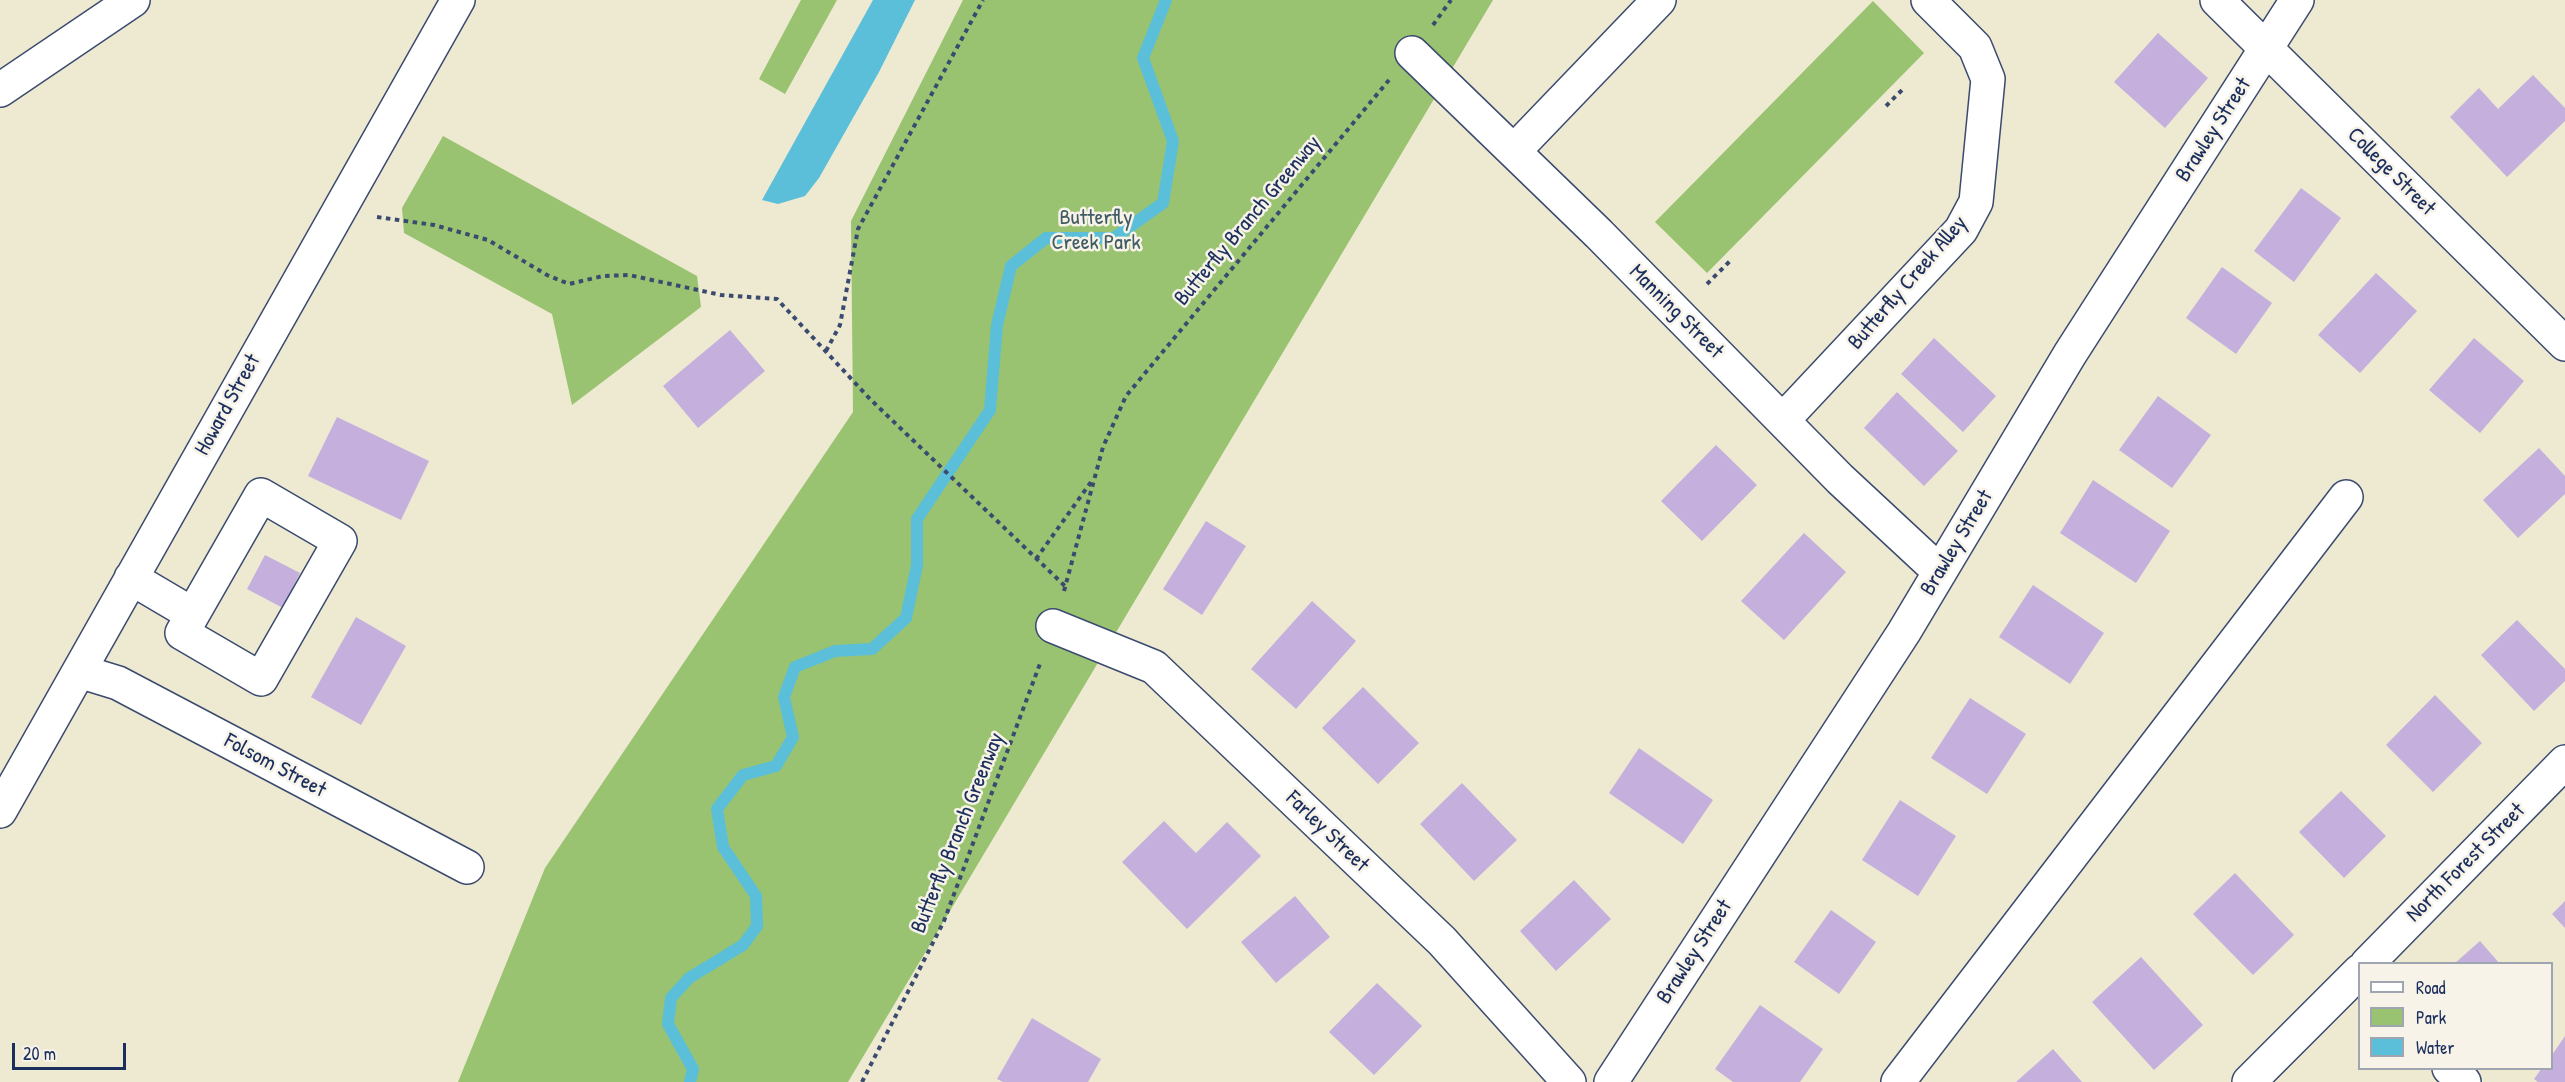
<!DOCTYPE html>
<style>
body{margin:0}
#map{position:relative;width:2565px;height:1082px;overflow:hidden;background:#eee9d1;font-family:"Patrick Hand",sans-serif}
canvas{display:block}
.legend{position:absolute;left:2358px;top:962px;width:195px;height:108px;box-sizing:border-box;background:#f7f3e8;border:2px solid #9fa5b1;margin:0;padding:8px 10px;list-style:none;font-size:18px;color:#1b2f5e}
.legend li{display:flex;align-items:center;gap:12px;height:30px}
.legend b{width:30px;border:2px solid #9fa5b1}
.scale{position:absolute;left:12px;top:1043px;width:114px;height:27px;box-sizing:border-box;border:3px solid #1b2f5e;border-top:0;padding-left:8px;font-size:18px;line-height:21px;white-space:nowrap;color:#1b2f5e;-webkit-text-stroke:4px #f7f3e8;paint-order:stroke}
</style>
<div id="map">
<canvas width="2565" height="1082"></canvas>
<ul class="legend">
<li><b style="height:8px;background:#fff"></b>Road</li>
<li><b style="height:16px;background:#99c370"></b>Park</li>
<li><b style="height:16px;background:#5bbfd9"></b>Water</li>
</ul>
<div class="scale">20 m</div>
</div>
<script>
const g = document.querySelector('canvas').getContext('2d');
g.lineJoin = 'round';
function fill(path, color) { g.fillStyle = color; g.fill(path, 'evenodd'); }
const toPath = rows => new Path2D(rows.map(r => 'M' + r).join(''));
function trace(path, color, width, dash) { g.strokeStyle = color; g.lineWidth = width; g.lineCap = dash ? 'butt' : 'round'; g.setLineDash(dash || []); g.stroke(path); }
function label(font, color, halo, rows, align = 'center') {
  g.font = font + ' "Patrick Hand",sans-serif'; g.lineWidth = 5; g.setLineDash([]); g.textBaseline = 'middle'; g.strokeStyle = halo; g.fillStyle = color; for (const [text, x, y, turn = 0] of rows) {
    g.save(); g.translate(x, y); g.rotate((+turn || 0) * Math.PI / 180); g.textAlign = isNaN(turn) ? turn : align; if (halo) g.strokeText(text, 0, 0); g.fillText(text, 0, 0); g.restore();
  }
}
fill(toPath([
 [801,0,837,0,785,94,759,79],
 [963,0,1493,0,848,1082,458,1082,545,868,853,412,851,221],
 [1873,1,1924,53,1707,273,1655,222],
 [443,136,697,276,701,307,572,405,552,314,404,233,402,208]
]), '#99c370');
fill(toPath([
 [873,0,915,0,879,72,819,178,805,196,778,204,762,200]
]), '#5bbfd9');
trace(toPath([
 [690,1082,693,1069,668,1024,671,998,689,978,743,945,757,926,756,896,723,847,717,809,743,775,776,766,793,737,784,697,795,667,835,651,872,649,906,618,917,565,917,519,990,410,997,325,1011,266,1046,238,1114,238,1163,203,1173,141,1143,58,1166,0]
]), '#5bbfd9', 12);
fill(toPath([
 [2158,33,2208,78,2165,128,2114,82],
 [2533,75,2565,108,2565,121,2507,177,2450,117,2479,88,2498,109],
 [2301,188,2341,218,2294,282,2254,251],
 [2222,267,2272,303,2236,354,2186,318],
 [2376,273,2417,311,2360,373,2318,335],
 [730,330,765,371,698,428,663,386],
 [1934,338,1996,396,1963,432,1901,374],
 [2474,338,2524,381,2480,433,2429,390],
 [1897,392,1958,451,1924,486,1864,428],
 [2158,396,2211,435,2172,488,2119,450],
 [337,417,429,461,401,520,308,476],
 [1716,445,1757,485,1702,541,1661,501],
 [2539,448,2565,476,2565,494,2518,538,2483,500],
 [2093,480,2170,531,2136,583,2060,533],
 [1206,521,1246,546,1202,615,1163,589],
 [1804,533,1846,572,1784,640,1741,601],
 [265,555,300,573,283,608,247,589],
 [2033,585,2104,633,2070,684,1999,637],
 [1312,601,1356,641,1296,709,1251,669],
 [356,617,406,646,361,725,311,697],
 [2517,620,2565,669,2565,681,2534,711,2481,655],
 [1363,687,1419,743,1378,784,1322,728],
 [2435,695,2482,743,2433,792,2386,745],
 [1970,698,2026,734,1987,794,1931,758],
 [1639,748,1713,800,1683,844,1609,793],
 [1462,783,1517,840,1474,881,1420,824],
 [2341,791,2386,836,2344,878,2299,832],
 [1900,800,1956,836,1918,896,1862,860],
 [1164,821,1196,853,1227,822,1261,856,1187,929,1122,862],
 [2235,873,2294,935,2253,975,2193,914],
 [1574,880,1611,919,1556,971,1520,931],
 [1295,896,1330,937,1276,983,1241,942],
 [2565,901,2565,928,2552,914],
 [1831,910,1876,942,1839,994,1794,962],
 [2480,941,2500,964,2454,964],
 [2141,957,2203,1025,2154,1070,2092,1002],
 [1377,983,1422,1026,1374,1075,1329,1032],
 [1760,1005,1823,1049,1800,1082,1733,1082,1715,1069],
 [1032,1018,1101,1059,1088,1082,1003,1082,997,1079],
 [2565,1036,2565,1082,2538,1082,2534,1079,2542,1068,2552,1068,2552,1055],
 [2053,1049,2082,1082,2016,1082]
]), '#c5b0dd');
const minor = toPath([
 [2217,0,2565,344],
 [1412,53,1599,234,1840,479,1940,572],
 [0,90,133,0],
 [1515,150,1659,0],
 [1783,420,1961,230,1976,202,1988,79,1975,47,1928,0],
 [261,495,340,541,261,679,182,633,261,495],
 [131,578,192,614],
 [1053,626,1154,667,1442,941,1569,1082],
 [79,671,118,683,467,867],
 [0,811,458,0],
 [2367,964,2565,762],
 [2449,1068,2464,1082],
 [1611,1082,1904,632,2070,354,2297,0],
 [1898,1082,2346,497],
 [2249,1082,2360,971]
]);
trace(minor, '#3b4b6f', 36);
trace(toPath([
 [1433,25,1451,0],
 [1886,106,1902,90],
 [377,217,434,225,488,240,547,275,569,284,603,276,629,275,721,295,777,299,870,399,1066,587],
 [1707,284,1731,260],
 [826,351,840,325,858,229,983,0],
 [1036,559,1091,482],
 [1064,591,1103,447,1126,396,1389,80],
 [862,1082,944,921,1041,661]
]), '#3b4b6f', 4, [4.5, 4.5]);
trace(minor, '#fff', 33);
label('22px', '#1b2f5e', '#f7f3e8', [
 ["Brawley Street",2214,130,-57],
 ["College Street",2391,172,45],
 ["Butterfly Branch Greenway",1248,221,-50],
 ["Butterfly Creek Alley",1908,283,-49],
 ["Manning Street",1676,312,45],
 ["Howard Street",228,405,-61],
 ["Brawley Street",1957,543,-59],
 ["Folsom Street",275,766,28],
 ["Farley Street",1327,832,44],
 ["Butterfly Branch Greenway",958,833,-68],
 ["North Forest Street",2466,863,-45],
 ["Brawley Street",1695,952,-57]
]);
label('22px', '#415b63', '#f7f3e8', [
 ["Butterfly",1096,218],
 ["Creek Park",1096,243]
]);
</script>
